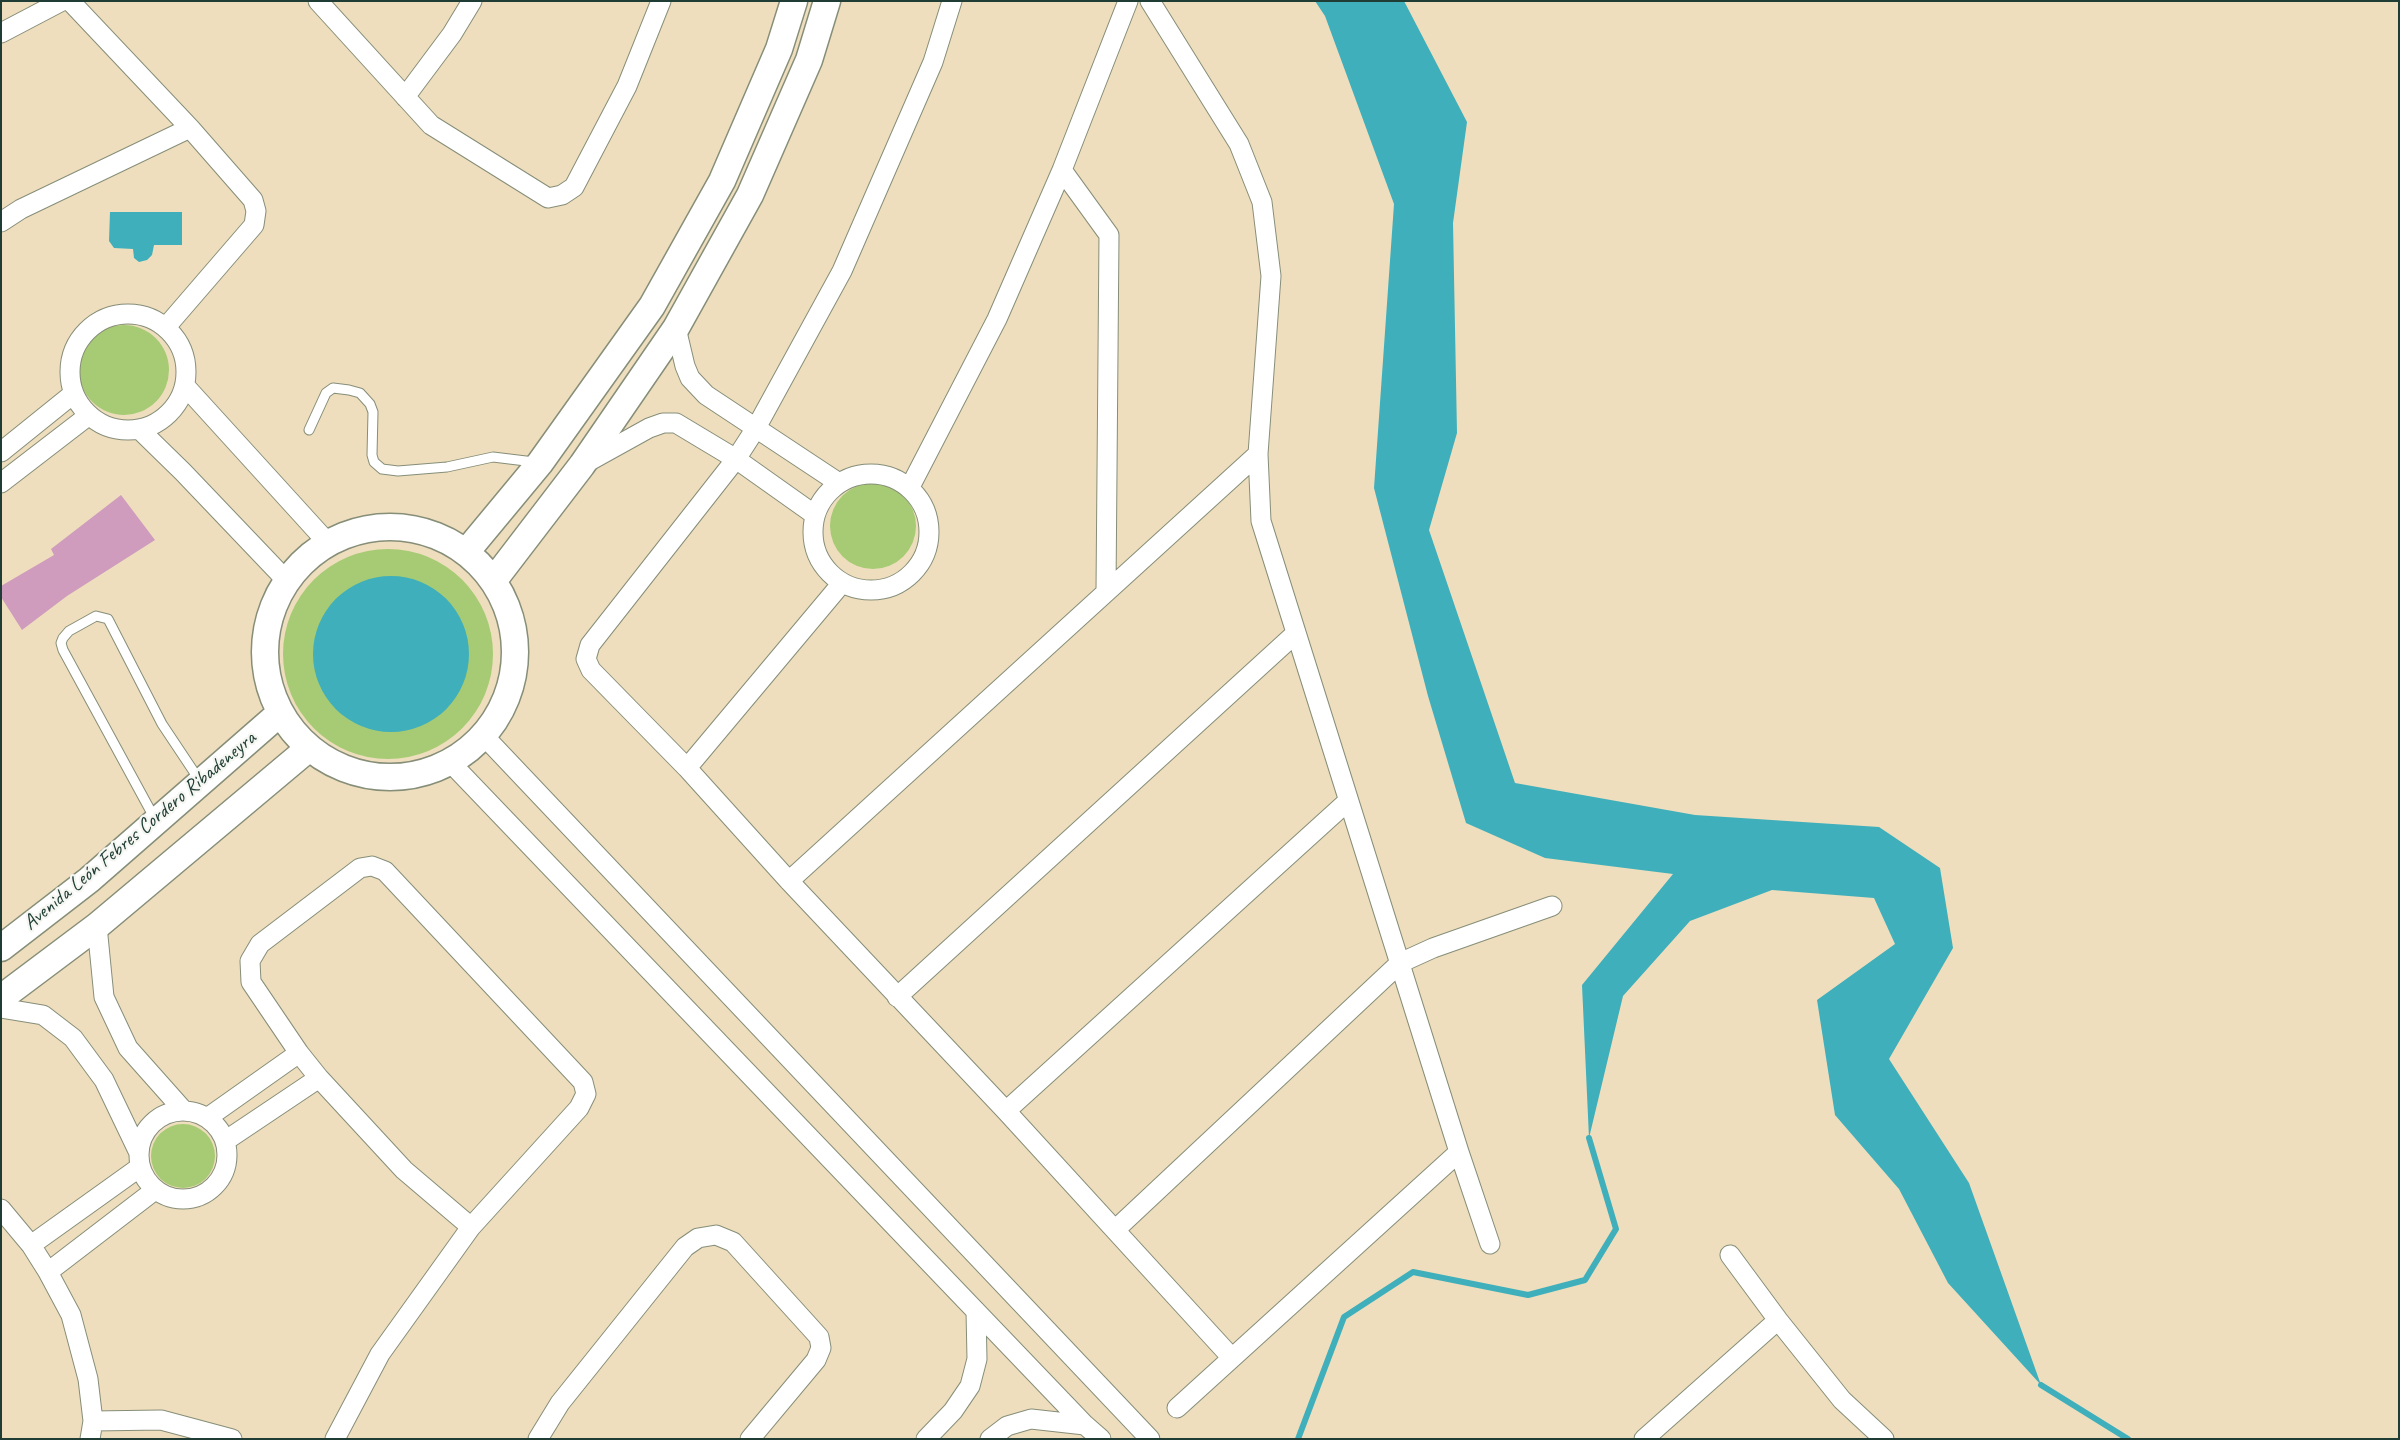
<!DOCTYPE html>
<meta charset="utf-8">
<style>
body{margin:0}
#map{position:relative;width:2400px;height:1440px;overflow:hidden;background:#eedebd;font-family:Caveat,sans-serif}
canvas{display:block}
.frame{position:absolute;inset:0;border:2px solid #1f3d34;pointer-events:none}
</style>
<div id="map">
<canvas width="2400" height="1440"></canvas>
<div class="frame"></div>
</div>
<script>
const g = document.querySelector('canvas').getContext('2d');
g.lineJoin = 'round';
function fill(path, color) { g.fillStyle = color; g.fill(path, 'evenodd'); }
const toPath = rows => new Path2D(rows.map(r => 'M' + r).join(''));
function trace(path, color, width, dash) { g.strokeStyle = color; g.lineWidth = width; g.lineCap = dash ? 'butt' : 'round'; g.setLineDash(dash || []); g.stroke(path); }
function label(font, color, halo, rows, align = 'center') {
  g.font = font + ' Caveat,sans-serif'; g.lineWidth = 4.5; g.setLineDash([]); g.textBaseline = 'middle'; g.strokeStyle = halo; g.fillStyle = color; for (const [text, x, y, turn = 0] of rows) {
    g.save(); g.translate(x, y); g.rotate((+turn || 0) * Math.PI / 180); g.textAlign = isNaN(turn) ? turn : align; if (halo) g.strokeText(text, 0, 0); g.fillText(text, 0, 0); g.restore();
  }
}
fill(toPath([
 '79 370a45 45 0 1 1 90 0a45 45 0 1 1-90 0Z',
 '830 526a43 43 0 1 1 86 0a43 43 0 1 1-86 0Z',
 '283 654a105 105 0 1 1 210 0a105 105 0 1 1-210 0Z',
 '151 1156a32 32 0 1 1 64 0a32 32 0 1 1-64 0Z'
]), '#a7cb74');
fill(toPath([
 [1315,1,1404,1,1467,122,1453,223,1457,433,1429,530,1515,783,1695,815,1879,827,1940,868,1953,948,1889,1059,1969,1183,2041,1385,1948,1283,1899,1189,1835,1115,1817,1000,1895,944,1874,898,1772,890,1690,921,1623,996,1589,1138,1582,985,1673,874,1545,858,1466,823,1428,696,1374,488,1394,204,1325,16],
 [110,212,182,212,182,245,154,245,152,255,147,260,139,262,134,258,133,249,114,248,109,241],
 '313 654a78 78 0 1 1 156 0a78 78 0 1 1-156 0Z'
]), '#3fafbb');
trace(toPath([
 [2041,1385,2128,1439],
 [1298,1439,1344,1317,1413,1272,1528,1295,1585,1280,1616,1229,1589,1138]
]), '#3fafbb', 6);
fill(toPath([
 [121,495,155,540,67,596,22,630,1,597,1,586,54,555,51,549]
]), '#cf9cbd');
const lane = toPath([
 [309,430,326,393,333,388,349,390,360,393,370,404,373,412,372,455,374,462,382,469,398,471,447,467,493,457,534,462],
 [155,819,63,650,61,643,63,638,69,631,96,616,108,619,162,724,200,781]
]);
const street = toPath([
 [70,1,190,128,253,200,256,211,254,225,166,327],
 [318,1,431,125,548,198,562,195,574,187,627,86,661,1],
 [952,1,933,62,842,271,756,428,736,459,590,645,586,659,591,670,687,768,789,881,1006,1111,1232,1358],
 [1150,1,1239,144,1262,202,1271,276,1258,454,1261,521,1459,1152,1490,1244],
 [1,33,62,1],
 [405,97,452,34,472,1],
 [1062,170,1109,235,1106,590],
 [1,222,21,209,190,128],
 '70 372a58 58 0 1 1 116 0a58 58 0 1 1-116 0Z',
 [676,328,685,366,690,378,706,395,839,483],
 [186,387,327,542],
 [140,430,183,472,286,580],
 [1,452,73,394],
 [584,464,649,428,663,423,676,423,736,459,815,515],
 '813 532a58 58 0 1 1 116 0a58 58 0 1 1-116 0Z',
 [1,483,88,416],
 [910,487,997,319,1062,170,1128,1],
 [484,736,1150,1439],
 [450,762,1085,1425,1101,1439],
 [687,768,842,583],
 [789,881,1258,454],
 [97,926,104,997,128,1048,184,1111],
 [897,997,1295,634],
 [1,1008,43,1015,73,1038,104,1080,138,1151],
 [1006,1111,1348,801],
 '139 1155a44 44 0 1 1 88 0a44 44 0 1 1-88 0Z',
 [207,1118,299,1053],
 [225,1141,319,1078],
 [1,1209,31,1245,48,1272,71,1315,88,1379,93,1421,90,1439],
 [1115,1230,1400,963,1433,948,1552,906],
 [31,1245,140,1167],
 [1730,1255,1778,1320,1842,1400,1884,1439],
 [48,1272,155,1190],
 [1177,1408,1459,1152],
 [93,1421,161,1420,232,1439],
 [335,1439,380,1354,471,1227,579,1108,586,1094,583,1082,385,871,372,866,360,868,260,944,250,961,251,982,299,1053,319,1078,404,1170,471,1227],
 [538,1439,560,1403,685,1247,698,1238,716,1235,733,1242,819,1337,821,1348,816,1360,750,1439],
 [926,1439,953,1411,970,1386,977,1359,976,1311],
 [990,1439,1007,1426,1031,1419,1085,1425],
 [1644,1439,1778,1320]
]);
const secondary = toPath([
 '265 652a125 125 0 1 1 250 0a125 125 0 1 1-250 0Z',
 [467,551,540,463,652,306,722,181,779,49,794,1],
 [494,580,582,465,676,328,750,195,809,60,827,1],
 [1,948,89,880,279,714],
 [1,998,97,926,308,749]
]);
trace(lane, '#868e78', 11);
trace(street, '#868e78', 21);
trace(secondary, '#868e78', 29);
trace(lane, '#fff', 9);
trace(street, '#fff', 19);
trace(secondary, '#fff', 26);
label('21px', '#1f3d34', '#f6f6f2', [
 ["Avenida León Febres Cordero Ribadeneyra",140,831,-40]
]);
</script>
